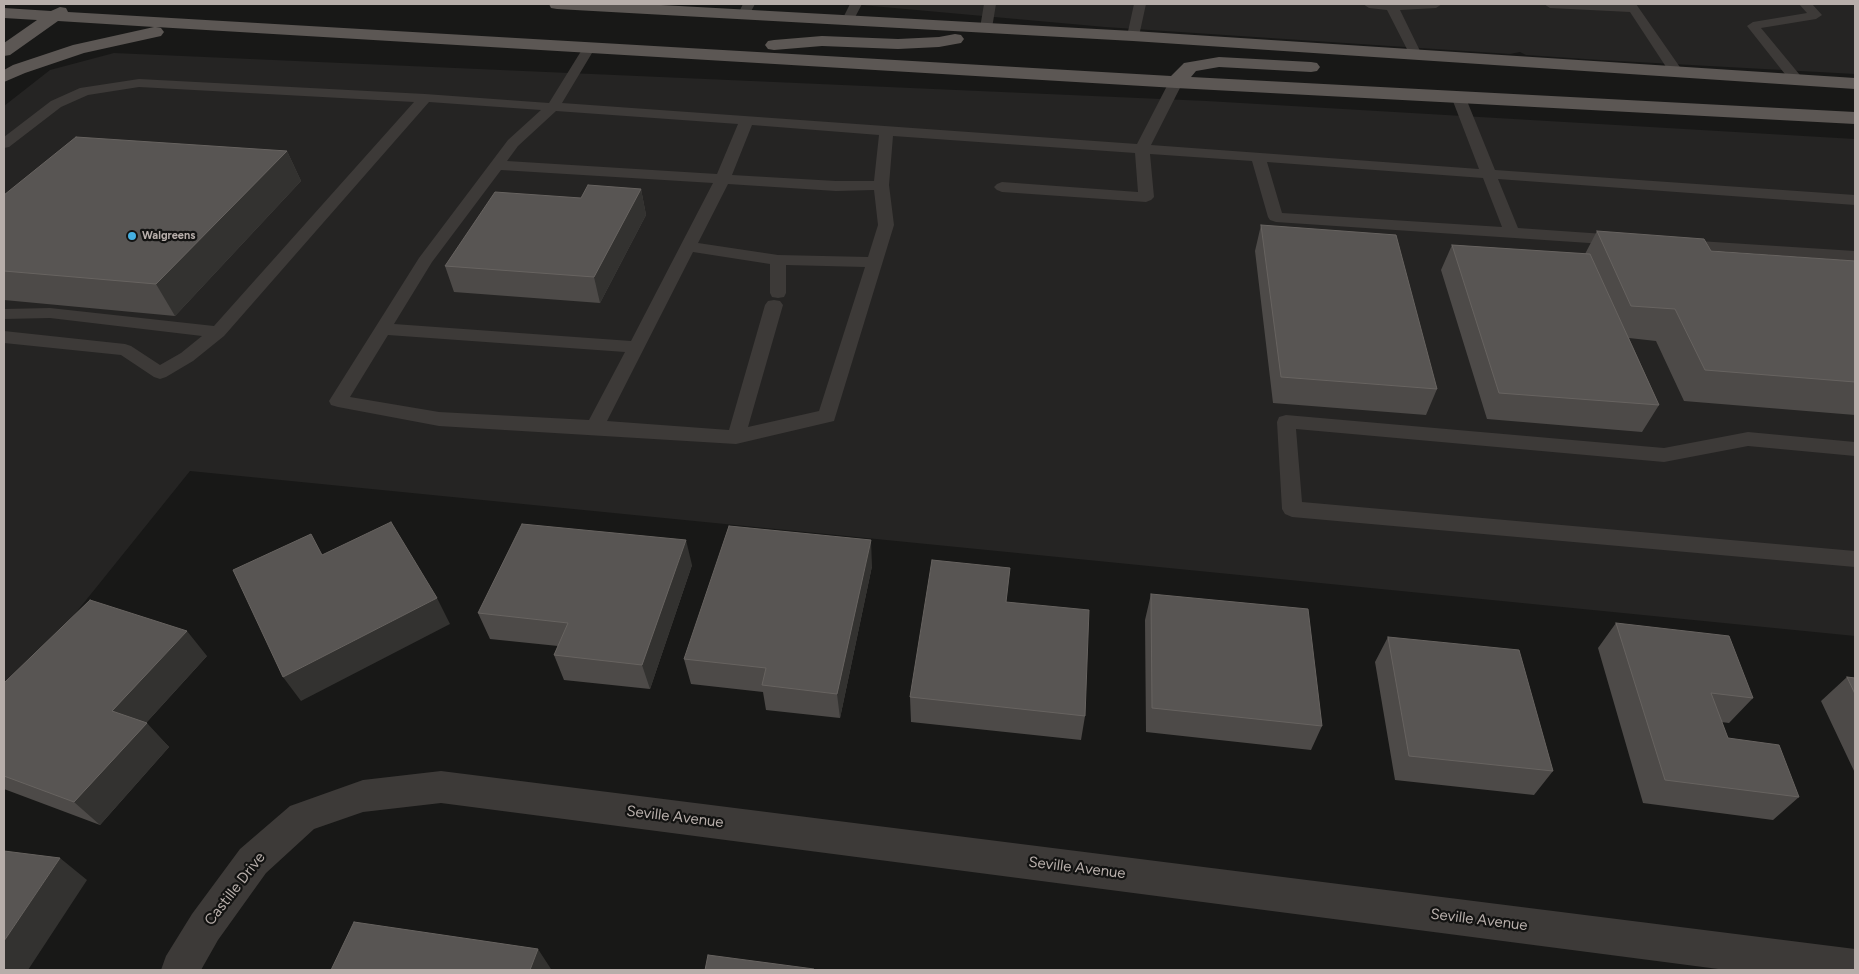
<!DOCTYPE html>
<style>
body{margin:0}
#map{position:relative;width:1859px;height:974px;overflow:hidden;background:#181817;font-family:Figtree,sans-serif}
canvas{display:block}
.frame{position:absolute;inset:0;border:5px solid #b7aeaa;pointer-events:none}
</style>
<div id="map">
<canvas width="1859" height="974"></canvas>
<div class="frame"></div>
</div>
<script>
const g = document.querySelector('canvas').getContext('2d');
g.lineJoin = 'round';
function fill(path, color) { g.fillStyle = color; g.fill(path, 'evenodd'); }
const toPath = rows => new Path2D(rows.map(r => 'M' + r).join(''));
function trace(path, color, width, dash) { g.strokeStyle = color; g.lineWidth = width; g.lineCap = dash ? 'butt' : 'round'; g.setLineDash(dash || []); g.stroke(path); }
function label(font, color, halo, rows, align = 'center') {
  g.font = font + ' Figtree,sans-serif'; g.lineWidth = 4.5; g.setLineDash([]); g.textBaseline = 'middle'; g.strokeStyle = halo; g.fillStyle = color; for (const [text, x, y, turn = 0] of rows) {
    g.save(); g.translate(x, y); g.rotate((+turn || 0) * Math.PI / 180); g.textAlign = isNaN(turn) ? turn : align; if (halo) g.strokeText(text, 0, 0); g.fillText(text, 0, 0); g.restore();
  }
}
fill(toPath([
 [850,4,1855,4,1855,74,1600,60,1526,55,1520,52,1510,54,1105,27],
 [114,53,1207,101,1855,139,1855,636,190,471,4,702,4,106,50,70]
]), '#252423');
fill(toPath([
 [743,4,755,4,748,17,744,18,738,14,743,4],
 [850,4,862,4,852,23,848,24,842,20,850,4],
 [984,4,996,4,992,28,986,32,980,28,984,4],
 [1134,4,1146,4,1139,36,1133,40,1127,36,1134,4],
 [1363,4,1442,4,1436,8,1400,10,1422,55,1416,59,1410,55,1387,10,1369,8,1363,4],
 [1544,4,1636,4,1684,73,1682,76,1672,76,1630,12,1550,8,1544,4],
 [1799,4,1812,4,1822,15,1816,19,1761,28,1804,80,1797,84,1792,83,1747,26,1753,22,1807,13,1799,4],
 [589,44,595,48,562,103,1137,144,1169,82,1176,78,1183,82,1151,145,1479,169,1451,96,1458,92,1465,96,1495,170,1855,195,1855,205,1498,179,1518,228,1619,235,1625,237,1627,240,1625,243,1619,245,1276,222,1270,220,1268,217,1252,161,1150,154,1154,197,1151,200,1146,202,1002,192,997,190,994,187,997,184,1002,182,1138,192,1135,153,893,136,889,185,894,225,834,421,736,444,439,426,338,407,331,405,329,401,419,258,508,140,541,110,429,102,224,336,193,361,166,377,160,379,154,377,121,355,4,343,4,331,125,344,131,346,160,365,181,353,202,336,50,318,4,319,4,309,50,308,214,326,414,102,139,87,88,95,61,107,9,147,4,148,4,137,51,101,80,88,139,79,425,94,549,103,583,48,589,44],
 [556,111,738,124,717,174,507,161,518,146,556,111],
 [752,125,879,135,874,181,836,181,732,175,752,125],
 [1267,162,1483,178,1502,227,1282,213,1267,162],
 [501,170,713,183,631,341,394,324,432,262,501,170],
 [728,184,836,191,874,190,878,225,868,257,778,255,698,243,728,184],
 [693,252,770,264,770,293,772,297,778,298,784,297,786,293,786,265,865,267,819,411,748,427,783,305,780,301,774,300,768,301,765,305,729,430,607,421,693,252],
 [388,335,625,352,589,420,439,412,350,397,388,335],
 [1683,240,1855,251,1855,261,1677,248,1675,245,1677,242,1683,240],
 [1286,415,1664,448,1748,432,1855,442,1855,456,1748,446,1664,462,1296,429,1302,502,1855,551,1855,567,1292,517,1285,514,1282,509,1277,422,1279,417,1286,415]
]), '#3d3a38');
fill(toPath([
 [441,771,1855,949,1855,970,1726,970,441,803,363,812,314,829,266,873,218,940,201,970,161,970,166,956,192,914,240,849,290,806,363,780,441,771]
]), '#3d3a38');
fill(toPath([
 [549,4,643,4,1133,31,1855,78,1855,89,1133,41,557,9,551,8,549,4],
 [60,7,66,8,68,12,1171,76,1184,63,1219,57,1311,62,1317,63,1320,67,1317,71,1311,72,1219,67,1196,71,1191,77,1855,112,1855,124,1176,88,156,27,161,28,164,32,161,36,84,53,25,73,4,82,4,70,13,65,73,45,154,27,58,21,10,55,4,56,4,43,37,20,4,18,4,8,51,11,60,7],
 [955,34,961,35,964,39,961,43,939,47,898,49,822,46,774,50,768,49,765,45,768,41,774,40,822,36,898,39,939,37,955,34]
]), '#5c5754');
fill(toPath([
 [287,151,301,181,175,316,4,300,4,195],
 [641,189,646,215,600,303,454,292,445,266,581,198],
 [1261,225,1437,389,1426,415,1273,403,1255,251],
 [1597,231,1711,251,1855,261,1855,415,1684,401,1656,341,1629,338,1659,405,1642,432,1487,419,1441,270,1452,245,1585,254],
 [692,565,650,689,564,680,554,655,558,646,490,639,478,613],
 [872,566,840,718,766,710,763,692,691,684,684,659],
 [1151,594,1322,726,1311,750,1146,732,1145,620],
 [1007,602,1085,716,1081,740,911,722,910,697],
 [1616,623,1753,698,1729,723,1721,722,1728,738,1799,797,1773,820,1643,803,1598,648],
 [1388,637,1553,771,1534,795,1395,780,1375,662],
 [207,656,146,723,169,747,100,825,4,789,4,683],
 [1847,677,1855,678,1855,773,1821,701]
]), '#4d4a48');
fill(toPath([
 [287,151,301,181,175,316,156,284],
 [641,189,646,215,600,303,594,277],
 [686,540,692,565,650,689,642,665],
 [871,540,872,566,840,718,837,694],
 [437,598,450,624,301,701,283,677],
 [187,631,207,656,135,735,112,711],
 [147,723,169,747,100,825,74,802],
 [60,858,87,880,28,970,4,970,4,941],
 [538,949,551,969,550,970,530,970]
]), '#333230');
const building = toPath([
 [76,137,287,151,156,284,4,271,4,195,76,137],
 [588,185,641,189,594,277,445,266,495,192,581,198,588,185],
 [1261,225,1396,235,1437,389,1281,377,1261,225],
 [1597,231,1704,239,1711,251,1855,261,1855,382,1705,370,1675,309,1631,306,1597,231],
 [1452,245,1590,254,1659,405,1499,393,1452,245],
 [391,522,437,598,283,677,233,570,311,534,322,555,391,522],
 [522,524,686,540,642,665,554,655,568,623,478,613,522,524],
 [729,526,871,540,837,694,762,685,766,668,684,659,729,526],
 [932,560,1010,568,1006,602,1089,610,1085,716,910,697,932,560],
 [1151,594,1308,609,1322,726,1152,708,1151,594],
 [90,600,187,631,112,711,147,723,74,802,4,776,4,683,90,600],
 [1616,623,1729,636,1753,698,1711,693,1728,738,1779,745,1799,797,1665,780,1616,623],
 [1388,637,1519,650,1553,771,1409,756,1388,637],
 [1847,677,1855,678,1855,694,1847,677],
 [4,851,60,858,4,941,4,851],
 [354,922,538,949,530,970,331,970,354,922],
 [708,955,814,969,814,970,705,970,708,955]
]);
fill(building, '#585553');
trace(building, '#676360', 1);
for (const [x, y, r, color] of [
 [132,236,5,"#45b0e2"]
]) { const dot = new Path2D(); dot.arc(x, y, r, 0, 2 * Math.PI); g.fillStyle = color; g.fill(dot); trace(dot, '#131312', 2); }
label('bold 11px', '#b7aeaa', '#131312', [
 ["Walgreens",142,236]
], 'left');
label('15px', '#b7aeaa', '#131312', [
 ["Seville Avenue",675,817,7],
 ["Seville Avenue",1077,868,7],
 ["Castille Drive",235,889,-52],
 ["Seville Avenue",1479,920,7]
]);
</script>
